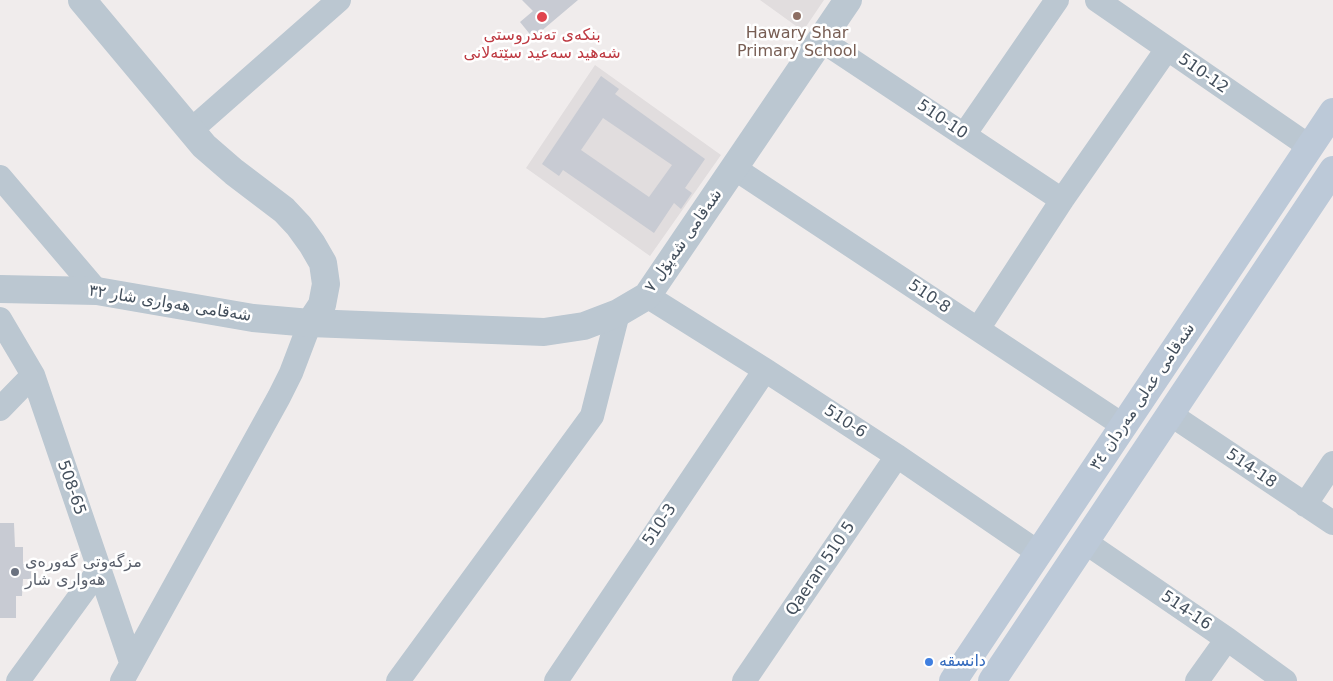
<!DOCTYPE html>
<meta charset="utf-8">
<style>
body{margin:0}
canvas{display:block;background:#f0ecec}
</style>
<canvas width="1333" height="681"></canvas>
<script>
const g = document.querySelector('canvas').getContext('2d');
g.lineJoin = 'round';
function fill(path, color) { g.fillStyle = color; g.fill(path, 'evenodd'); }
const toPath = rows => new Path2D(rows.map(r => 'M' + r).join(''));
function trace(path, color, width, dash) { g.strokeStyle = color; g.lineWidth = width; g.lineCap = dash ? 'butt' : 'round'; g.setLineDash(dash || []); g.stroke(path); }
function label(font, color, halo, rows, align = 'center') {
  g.font = font + ' "DejaVu Sans","Noto Sans Arabic",sans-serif'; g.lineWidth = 5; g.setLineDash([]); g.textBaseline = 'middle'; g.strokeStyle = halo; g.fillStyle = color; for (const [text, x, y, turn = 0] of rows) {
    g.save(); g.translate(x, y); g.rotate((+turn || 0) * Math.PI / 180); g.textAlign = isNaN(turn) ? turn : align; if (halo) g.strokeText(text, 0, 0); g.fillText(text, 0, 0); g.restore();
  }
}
fill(toPath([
 [760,0,824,0,803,31],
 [595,65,721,155,650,256,526,168]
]), '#e1ddde');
fill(toPath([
 [522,0,578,0,533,38,520,22,533,11],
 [601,76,619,89,615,94,705,159,685,188,692,193,681,209,674,203,654,233,563,170,559,176,542,164],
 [603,118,672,165,649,197,581,150],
 [0,523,14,523,15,547,23,547,23,564,31,565,31,579,23,579,22,596,16,596,16,618,0,618]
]), '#c8cbd3');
trace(toPath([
 [1097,0,1310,147],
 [821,40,1062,200],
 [190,131,339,0],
 [964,135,1057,0],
 [734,168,1124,426],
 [0,177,97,291],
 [647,296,765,370,897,456,1039,553],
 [0,319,33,375,131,662],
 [978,329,1062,200,1167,49],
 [0,409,33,375],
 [1170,414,1333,523],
 [1305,505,1333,463],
 [1085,542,1227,639,1285,681],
 [18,681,99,570],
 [122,681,279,397,291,373,310,323],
 [398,681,592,416,618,313],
 [556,681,765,370],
 [744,681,897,456],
 [1197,681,1227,639]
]), '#bbc7d1', 24);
trace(toPath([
 [82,0,204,146,234,172,284,210,299,226,312,244,323,263,326,284,322,305,310,323],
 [0,289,97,291,253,318,310,323,544,332,584,326,618,313,647,296,848,0]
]), '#bbc7d1', 28);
trace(toPath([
 [953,681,1333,112],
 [992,681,1333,170]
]), '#bcc9d8', 28);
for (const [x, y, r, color] of [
 [797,16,5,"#8d6e63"],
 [542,17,6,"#e0444e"],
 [15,572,5,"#6b7280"],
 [929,662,5,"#3f7fe0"]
]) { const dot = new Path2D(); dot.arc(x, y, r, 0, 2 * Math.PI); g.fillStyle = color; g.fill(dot); trace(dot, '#fff', 2); }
label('16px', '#785e54', '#fff', [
 ["Hawary Shar",797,34],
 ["Primary School",797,52]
]);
label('16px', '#be3a42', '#fff', [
 ["بنکەی تەندروستی",542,36],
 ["شەهید سەعید سێتەلانی",542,54]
]);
label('16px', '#434f5c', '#fff', [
 ["510-12",1203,74,35],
 ["510-10",942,120,34],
 ["شەقامی شەپۆل ٧",684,241,-55],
 ["510-8",929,297,34],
 ["شەقامی هەواری شار ٣٢",170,304,9],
 ["شەقامی عەلی مەردان ٣٤",1143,397,-56],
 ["510-6",845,422,33],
 ["514-18",1251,469,34],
 ["508-65",71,488,71],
 ["510-3",660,525,-56],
 ["Qaeran 510 5",821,569,-56],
 ["514-16",1186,611,34]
]);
label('16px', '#5b616d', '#fff', [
 ["مزگەوتی گەورەی",25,563],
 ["هەواری شار",25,581]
], 'left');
label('16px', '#366cbe', '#fff', [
 ["دانسقه",939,662]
], 'left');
</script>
